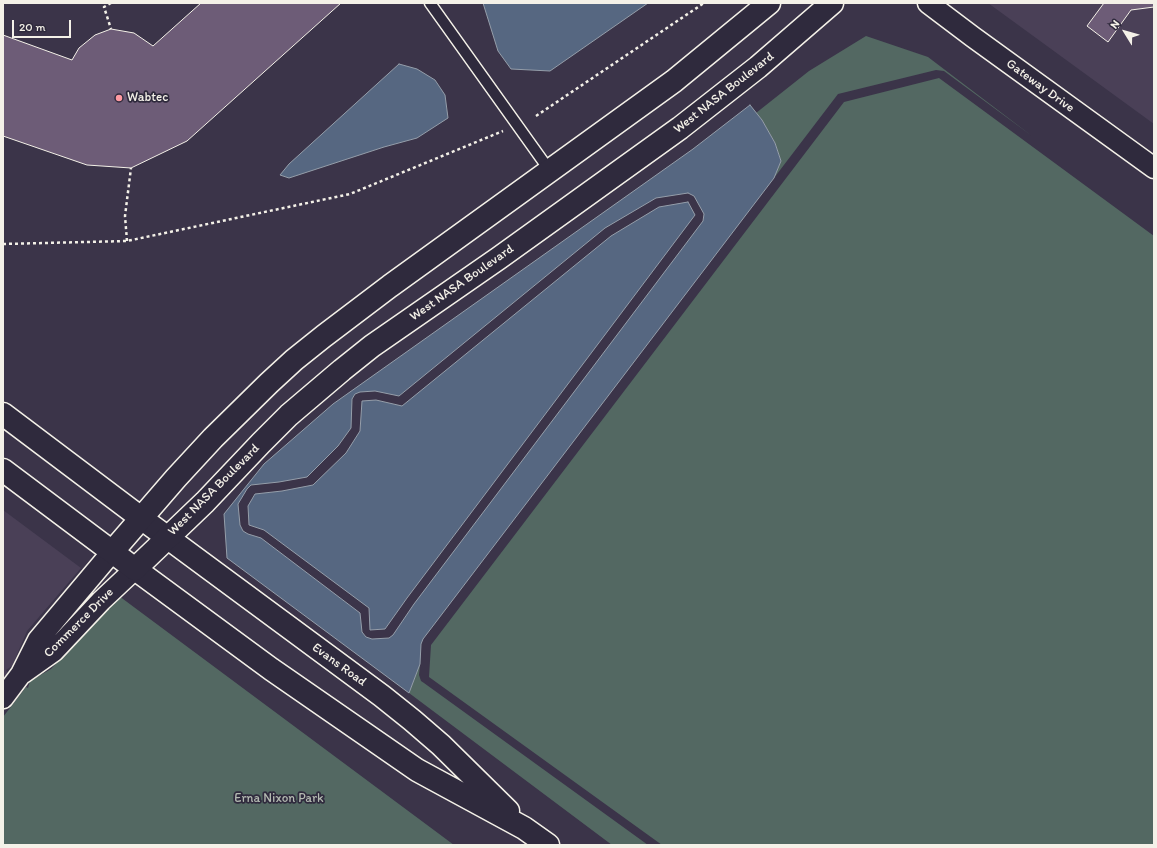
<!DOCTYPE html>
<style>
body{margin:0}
#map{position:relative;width:1157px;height:848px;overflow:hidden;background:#3b3449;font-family:Itim,sans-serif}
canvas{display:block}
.frame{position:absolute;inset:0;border:4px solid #f4f1e8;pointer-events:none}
.north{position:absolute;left:1105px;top:12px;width:40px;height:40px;-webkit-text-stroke:3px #2f2a3d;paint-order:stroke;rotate:307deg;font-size:11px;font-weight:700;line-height:16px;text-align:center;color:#f4f1e8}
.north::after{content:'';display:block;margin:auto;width:14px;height:18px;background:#f4f1e8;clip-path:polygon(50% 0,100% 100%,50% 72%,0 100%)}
.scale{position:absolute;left:12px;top:20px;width:59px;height:18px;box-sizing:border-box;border:2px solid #f4f1e8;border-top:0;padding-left:5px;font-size:12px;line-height:14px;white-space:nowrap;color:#f4f1e8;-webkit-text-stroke:3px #2f2a3d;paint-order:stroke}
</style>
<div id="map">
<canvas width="1157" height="848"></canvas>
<div class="frame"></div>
<div class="north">N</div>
<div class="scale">20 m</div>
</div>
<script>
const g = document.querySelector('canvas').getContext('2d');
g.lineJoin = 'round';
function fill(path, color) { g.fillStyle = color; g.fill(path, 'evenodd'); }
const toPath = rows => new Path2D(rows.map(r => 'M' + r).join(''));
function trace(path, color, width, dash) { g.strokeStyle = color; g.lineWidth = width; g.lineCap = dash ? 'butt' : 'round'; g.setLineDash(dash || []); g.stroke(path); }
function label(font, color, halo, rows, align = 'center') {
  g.font = font + ' Itim,sans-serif'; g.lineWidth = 3.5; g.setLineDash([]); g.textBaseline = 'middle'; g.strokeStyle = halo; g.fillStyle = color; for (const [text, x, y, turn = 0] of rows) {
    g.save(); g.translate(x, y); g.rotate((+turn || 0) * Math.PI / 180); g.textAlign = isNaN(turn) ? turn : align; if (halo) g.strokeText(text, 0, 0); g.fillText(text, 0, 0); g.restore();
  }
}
fill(toPath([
 [988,3,1154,3,1154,124],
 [3,510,81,568,27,631,12,666,6,670,8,673,3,679]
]), '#4a4057');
fill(toPath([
 [866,36,928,57,1032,136,944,71,936,70,838,94,774,178,781,161,775,143,762,120,756,113,809,71],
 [939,78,1154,236,1154,845,662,845,429,677,431,645,844,102],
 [119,596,454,845,3,845,3,717,26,687,28,688,30,681,51,669],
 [420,664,419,675,421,681,424,683,648,845,612,845,409,693]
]), '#536862');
const water = toPath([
 [483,3,648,3,550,71,511,69,498,51,483,3],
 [399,64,417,69,435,80,445,95,448,118,417,138,384,147,289,178,280,175,289,164,399,64],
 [750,105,762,120,775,143,781,161,774,178,423,639,421,644,420,664,409,693,227,558,224,514,264,464,333,404,693,149,750,105],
 [688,193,694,196,704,214,703,221,414,604,393,635,389,638,372,639,366,637,362,632,360,613,261,538,248,534,243,531,240,525,238,504,247,489,251,485,279,482,307,477,338,446,351,428,352,399,355,394,360,392,375,391,399,396,605,228,656,198,688,193],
 [688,202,695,215,407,598,385,629,370,630,369,608,264,530,249,525,248,506,255,494,282,491,313,485,346,453,360,431,362,401,376,400,402,406,611,236,659,207,688,202]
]);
fill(water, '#566781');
trace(water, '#959eaa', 1);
const building = toPath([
 [201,3,341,3,187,141,131,168,87,165,3,136,3,35,72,60,79,48,95,35,111,29,134,33,153,46,201,3],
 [1104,3,1154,3,1154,7,1131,10,1108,42,1087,26,1104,3]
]);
fill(building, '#6d5c77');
trace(building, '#f4f1e8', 1);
const service = toPath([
 [430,3,550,171]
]);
const minor = toPath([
 [928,3,973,37,1154,168],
 [23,673,54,651,101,601,135,569],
 [3,698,21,674,38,640,112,552]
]);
const tertiary = toPath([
 [141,518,382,696,412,720,441,745,508,811],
 [135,569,271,669,417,770,524,828,548,845]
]);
const secondary = toPath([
 [3,414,141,518],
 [3,470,135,569,205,502,261,443,289,415,342,370,372,346,499,258,680,128,758,67,832,3],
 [112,552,176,478,213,438,269,383,294,360,324,336,390,286,674,81,769,3]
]);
trace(service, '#f4f1e8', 13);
trace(minor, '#f4f1e8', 23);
trace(tertiary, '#f4f1e8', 25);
trace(secondary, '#f4f1e8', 25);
trace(toPath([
 [111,3,104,7,111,29],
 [536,116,704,3],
 [127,241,125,216,131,168],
 [3,244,127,241,350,194,503,131]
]), '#f4f1e8', 2.5, [3, 3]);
trace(service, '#2f2a3d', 10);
trace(minor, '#2f2a3d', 20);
trace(tertiary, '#2f2a3d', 22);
trace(secondary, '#2f2a3d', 22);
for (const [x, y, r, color] of [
 [119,98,4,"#ff9aa2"]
]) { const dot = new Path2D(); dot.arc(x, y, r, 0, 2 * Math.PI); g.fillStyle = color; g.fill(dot); trace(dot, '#2f2a3d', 1.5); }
label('13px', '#f4f1e8', '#2f2a3d', [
 ["Gateway Drive",1040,86,36],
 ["West NASA Boulevard",724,93,-38],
 ["West NASA Boulevard",462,283,-35],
 ["West NASA Boulevard",214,490,-45],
 ["Commerce Drive",79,623,-45],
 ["Evans Road",339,665,36]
]);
label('13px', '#f4f1e8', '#2f2a3d', [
 ["Wabtec",127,98]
], 'left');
label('13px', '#b4bab2', '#2f2a3d', [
 ["Erna Nixon Park",279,799]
]);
</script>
